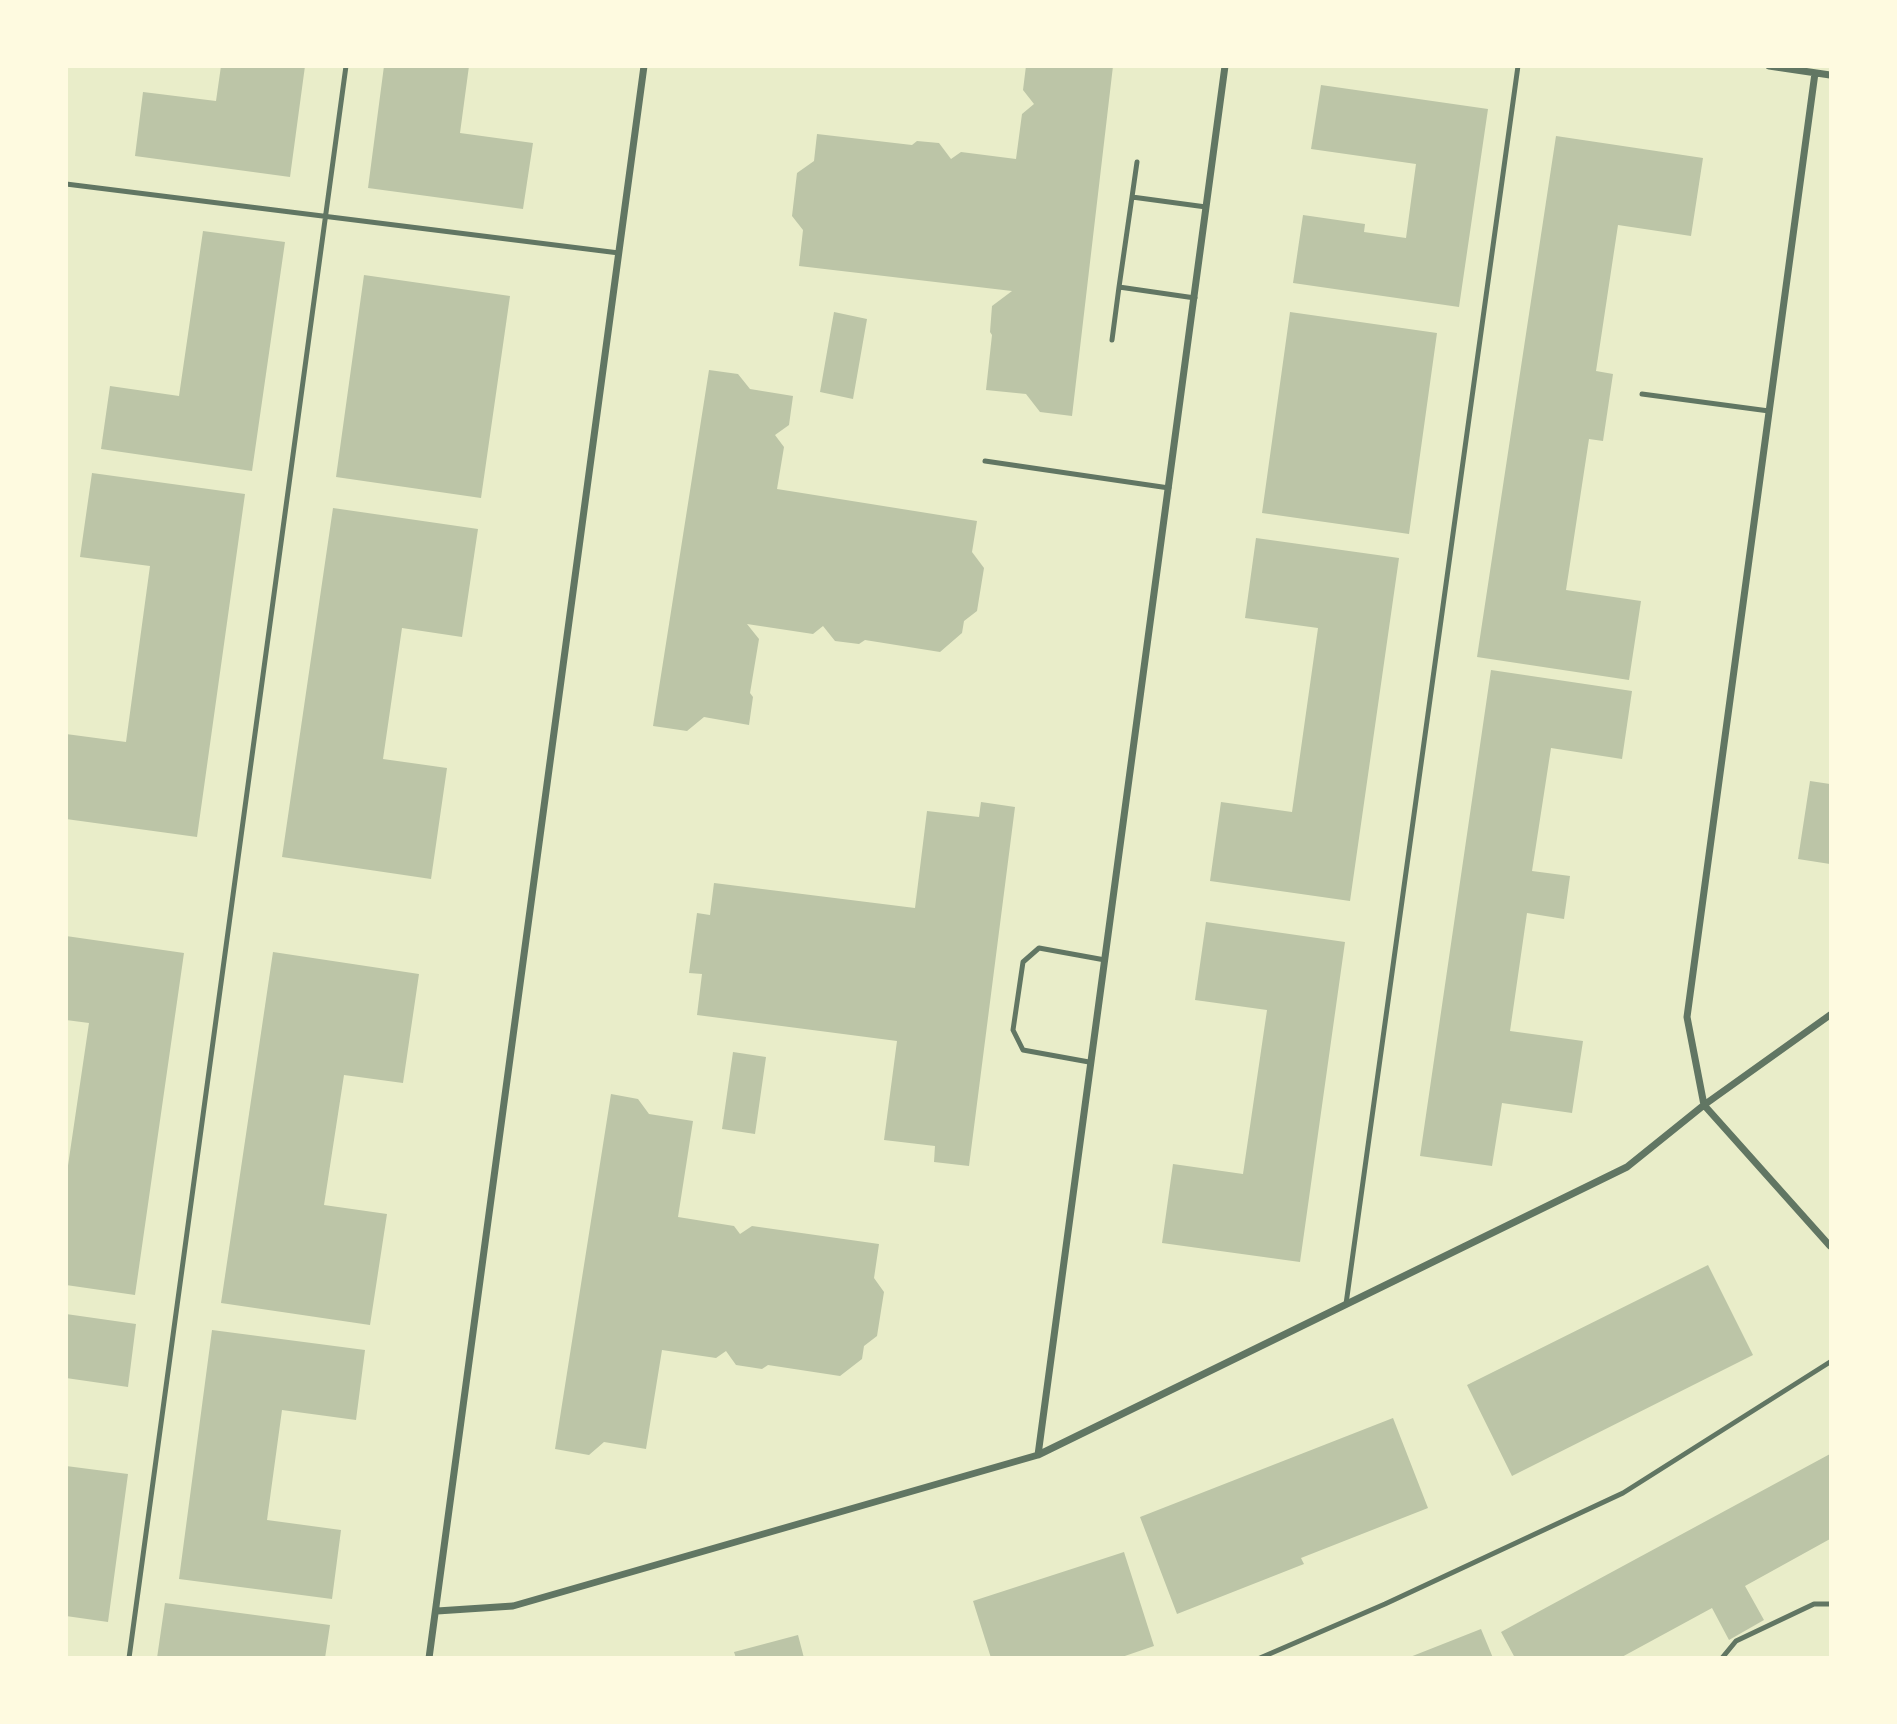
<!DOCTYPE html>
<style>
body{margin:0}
#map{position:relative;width:1897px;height:1724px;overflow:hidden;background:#e9edc9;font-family:Manrope,sans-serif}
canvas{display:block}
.frame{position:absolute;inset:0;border:68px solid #fefae0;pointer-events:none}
</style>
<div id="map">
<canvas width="1897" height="1724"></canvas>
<div class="frame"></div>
</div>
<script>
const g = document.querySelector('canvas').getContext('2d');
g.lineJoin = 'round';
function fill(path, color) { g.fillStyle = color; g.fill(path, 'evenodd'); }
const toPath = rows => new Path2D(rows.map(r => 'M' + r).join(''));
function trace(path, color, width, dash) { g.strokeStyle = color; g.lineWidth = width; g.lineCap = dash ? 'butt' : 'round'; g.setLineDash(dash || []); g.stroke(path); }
fill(toPath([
 [221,66,305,66,290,177,135,156,143,92,216,101],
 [384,66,469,66,460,133,533,143,523,209,368,188],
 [1026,66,1113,66,1072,416,1040,412,1026,394,986,390,992,335,990,332,992,306,1012,291,799,266,803,230,792,216,797,173,814,161,817,134,912,145,917,141,939,143,951,159,961,152,1016,159,1022,114,1034,104,1023,90],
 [1321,85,1488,109,1459,307,1293,283,1303,215,1365,224,1364,232,1406,238,1416,164,1311,149],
 [1556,136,1703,158,1691,236,1618,225,1596,371,1613,374,1603,441,1589,439,1566,590,1641,601,1629,680,1477,657],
 [203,231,285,242,252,471,101,449,110,386,179,396],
 [364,275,510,296,481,498,336,477],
 [834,312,867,319,853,399,820,392],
 [1290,312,1437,333,1409,534,1262,513],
 [709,370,738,374,750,389,793,396,789,425,775,435,784,447,777,489,977,521,972,552,984,568,977,611,964,621,962,633,940,652,865,640,859,644,835,641,823,626,813,634,747,624,759,639,750,693,753,697,749,725,704,717,687,731,653,726],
 [92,473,245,494,197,837,66,819,66,734,126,742,150,566,80,557],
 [333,508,478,529,462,637,402,628,383,759,447,768,431,879,282,857],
 [1256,538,1399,558,1350,901,1210,881,1221,802,1292,812,1318,628,1245,618],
 [1491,670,1632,691,1622,759,1551,748,1532,871,1570,876,1564,919,1527,913,1510,1031,1583,1041,1572,1113,1502,1103,1492,1166,1420,1156],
 [1810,781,1830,784,1830,864,1798,859],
 [981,802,1015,807,969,1166,934,1162,935,1146,884,1140,897,1041,697,1015,702,974,689,973,697,913,710,915,714,883,915,908,927,811,979,817],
 [1206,922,1345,942,1300,1262,1162,1243,1173,1164,1243,1174,1267,1010,1195,1000],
 [66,936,184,953,135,1295,66,1285,66,1179,89,1023,66,1020],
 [273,952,419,974,403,1083,344,1075,324,1205,387,1214,370,1325,221,1303],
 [733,1052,766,1057,755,1134,722,1129],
 [611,1094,638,1099,649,1114,693,1121,678,1217,734,1226,740,1234,752,1226,879,1244,874,1278,884,1292,877,1336,864,1346,862,1359,840,1376,768,1365,762,1369,736,1365,726,1351,716,1358,662,1350,646,1449,604,1442,589,1455,555,1449],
 [1708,1265,1753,1355,1512,1476,1467,1385],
 [66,1314,136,1324,128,1387,66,1378],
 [212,1330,365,1350,356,1420,282,1410,267,1520,341,1530,332,1599,179,1579],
 [1393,1418,1428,1508,1301,1558,1304,1564,1177,1614,1140,1517],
 [1830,1454,1830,1539,1745,1586,1764,1620,1729,1640,1712,1608,1620,1658,1515,1658,1501,1632],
 [66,1466,128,1474,108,1622,66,1616],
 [1124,1552,1154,1646,1119,1658,991,1658,973,1601],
 [165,1603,330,1625,325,1658,157,1658],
 [1481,1629,1493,1658,1410,1658,1410,1657],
 [798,1635,804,1658,736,1658,734,1652]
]), '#bcc5a7');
trace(toPath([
 [66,184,619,253],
 [1132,197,1137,162],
 [1195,298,1119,287,1132,197,1206,207],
 [1112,340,1119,287],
 [1642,394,1769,411],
 [985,461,1169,488],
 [1089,1062,1023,1050,1013,1030,1023,962,1039,948,1105,960],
 [1346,1304,1518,66],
 [129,1658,346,66],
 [1260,1658,1385,1604,1623,1493,1830,1362],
 [1722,1658,1736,1641,1814,1604,1830,1604]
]), '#617663', 5);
trace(toPath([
 [1769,66,1830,75],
 [1815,73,1687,1017,1704,1105,1830,1246],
 [1038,1455,1225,66],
 [437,1611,513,1606,1038,1455,1627,1167,1704,1105,1830,1015],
 [429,1658,644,66]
]), '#617663', 7);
</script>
